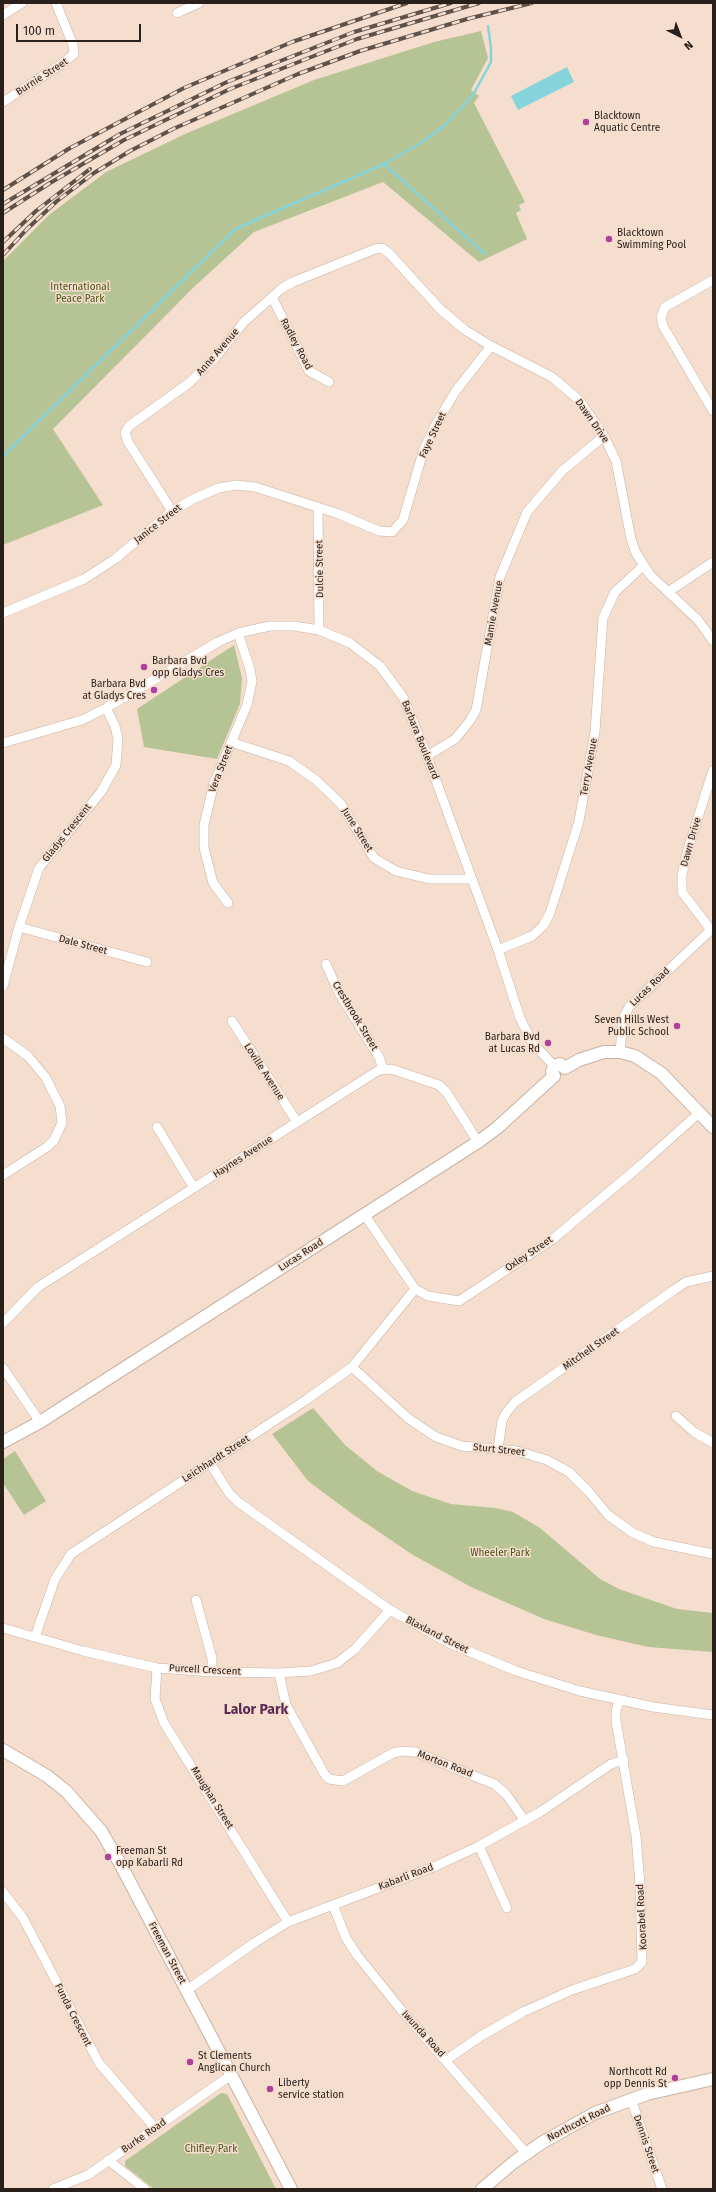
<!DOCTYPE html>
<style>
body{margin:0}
#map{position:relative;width:716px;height:2192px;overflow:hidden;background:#f6dece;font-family:"Fira Sans",sans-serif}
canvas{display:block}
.frame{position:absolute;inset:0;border:4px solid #29201b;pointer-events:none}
.north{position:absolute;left:660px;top:16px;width:40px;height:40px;-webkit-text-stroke:3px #f6dece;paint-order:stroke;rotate:138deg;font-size:11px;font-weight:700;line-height:16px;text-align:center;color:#29201b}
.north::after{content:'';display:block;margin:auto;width:14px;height:18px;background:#29201b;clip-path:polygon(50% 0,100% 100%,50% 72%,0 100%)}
.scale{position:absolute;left:16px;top:24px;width:125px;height:18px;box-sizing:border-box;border:2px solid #29201b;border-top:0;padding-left:5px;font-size:12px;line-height:14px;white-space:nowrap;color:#29201b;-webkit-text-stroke:3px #f6dece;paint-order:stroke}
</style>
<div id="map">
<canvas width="716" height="2192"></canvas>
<div class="frame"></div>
<div class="north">N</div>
<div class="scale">100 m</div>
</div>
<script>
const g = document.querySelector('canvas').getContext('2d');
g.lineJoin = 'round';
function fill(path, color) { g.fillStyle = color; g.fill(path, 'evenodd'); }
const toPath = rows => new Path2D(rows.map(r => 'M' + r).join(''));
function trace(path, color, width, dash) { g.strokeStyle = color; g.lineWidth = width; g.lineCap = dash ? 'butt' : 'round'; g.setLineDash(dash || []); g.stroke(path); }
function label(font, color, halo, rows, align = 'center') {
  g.font = font + ' "Fira Sans",sans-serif'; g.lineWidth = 3; g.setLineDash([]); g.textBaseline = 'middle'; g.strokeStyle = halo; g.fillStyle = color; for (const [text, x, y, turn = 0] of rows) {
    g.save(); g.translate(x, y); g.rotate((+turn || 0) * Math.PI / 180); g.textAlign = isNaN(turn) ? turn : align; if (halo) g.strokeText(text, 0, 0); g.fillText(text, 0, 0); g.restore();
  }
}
fill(toPath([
 [481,31,488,58,471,90,479,96,474,103,525,202,519,205,521,210,516,213,527,239,479,262,383,182,254,232,195,286,53,429,103,505,3,545,4,260,50,214,106,172,185,134,314,80,434,42],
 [234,645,242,678,240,704,217,759,144,747,137,709],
 [313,1408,345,1445,377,1471,412,1491,451,1504,495,1508,513,1512,540,1528,600,1579,619,1589,677,1609,713,1613,713,1652,648,1647,596,1635,544,1619,471,1587,413,1555,351,1513,308,1481,272,1434],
 [15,1451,46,1501,24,1515,3,1483,3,1459],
 [221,2093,227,2094,276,2189,154,2189,125,2166,125,2161]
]), '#b6c394');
fill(toPath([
 [567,67,574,82,518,110,511,96]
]), '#85d4dc');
trace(toPath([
 [384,164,485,254],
 [3,456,235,229,384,164,421,143,444,126,473,95,491,62,491,48,488,26]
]), '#85d4dc', 2.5);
const street = toPath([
 [177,13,199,3],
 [3,15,22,3],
 [3,102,60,65,74,54,73,45,56,3],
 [713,280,665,307,661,317,663,326,713,411],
 [272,297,309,371,329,382],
 [318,507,319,630],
 [172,511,128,442,125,433,129,426,189,383,215,358,244,322,281,289,293,282,375,249,382,248,389,253,440,309,465,330,491,346,552,377,580,401,604,436,616,461,631,539,636,553,650,575,698,620,713,641],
 [668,592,713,562],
 [3,613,84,579,115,559,172,511,195,498,219,488,236,485,255,487,339,514,379,531,392,532,403,520,423,452,435,426,455,392,491,346],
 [231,742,289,761,316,780,341,804,374,858,396,871,429,879,472,879],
 [3,743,82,720,106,708,218,642,238,633,270,626,294,626,319,630,350,643,380,666,403,697,427,756,498,950,520,1018,532,1042,554,1066],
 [427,756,455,739,469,722,476,710,500,577,527,512,562,471,604,436],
 [228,903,213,883,204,848,204,825,214,783,247,705,250,691,252,681,250,669,238,633],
 [19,927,147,962],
 [711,930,682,892,682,875,688,849,713,770],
 [498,950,532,936,543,926,550,913,579,821,595,732,603,618,615,592,643,566],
 [326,964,339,993,379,1057,383,1069],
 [3,986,19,927,39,868,101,792,116,765,118,739,115,726,106,708],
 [232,1021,297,1122],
 [3,1038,28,1056,46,1078,60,1106,62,1123,54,1140,47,1147,3,1175],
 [620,1052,623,1019,629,1007,713,928],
 [157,1127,194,1188],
 [364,1214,415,1289,428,1296,459,1301,553,1239,642,1164,699,1113],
 [3,1323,38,1287,379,1070,391,1069,439,1085,447,1093,478,1142],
 [352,1367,409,1419,436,1437,462,1446,517,1451,547,1460,569,1472,589,1492,608,1515,633,1533,654,1542,713,1554],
 [3,1368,40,1422],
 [676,1416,694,1432,713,1443],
 [498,1449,502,1421,506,1413,515,1402,674,1290,686,1282,713,1276],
 [210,1463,229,1493,238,1502,390,1610,449,1643,516,1671,580,1691,653,1707,713,1715],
 [196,1600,212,1658,212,1672],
 [3,1628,83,1651,157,1668,212,1672,279,1673,311,1671,337,1663,355,1649,390,1610],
 [35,1637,55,1579,71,1554,306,1400,352,1367,415,1289],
 [157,1668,155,1699,164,1723,288,1922],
 [279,1673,286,1705,325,1775,329,1779,343,1781,393,1753,402,1751,415,1752,494,1784,506,1794,525,1821],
 [479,1846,507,1908],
 [3,1892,23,1918,99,2063,155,2128],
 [333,1905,346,1938,357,1955,402,2011,526,2153],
 [187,1990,254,1943,288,1922,436,1866,479,1846,540,1812,611,1764,624,1760],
 [446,2060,481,2036,523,2012,572,1990,635,1969,642,1962,640,1885,636,1836,616,1721,616,1711,619,1701],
 [631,2099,662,2189],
 [108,2160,145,2189],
 [53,2189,88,2175,231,2075]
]);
const secondary = toPath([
 [565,1068,579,1060,604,1052,620,1052,635,1056,661,1073,713,1127],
 [554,1076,552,1072,554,1066,560,1064,565,1068],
 [3,1442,40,1422,478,1142,497,1128,554,1076],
 [3,1750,47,1776,66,1791,101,1831,122,1867,291,2189],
 [482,2189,514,2162,543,2142,595,2113,647,2094,713,2079]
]);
trace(street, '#c9b2a3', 10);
trace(secondary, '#c9b2a3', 14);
trace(street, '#fff', 9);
trace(secondary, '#fff', 12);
const rail = toPath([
 [3,190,70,148,184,88,292,42,407,3],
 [3,204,120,134,227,82,354,32,451,3],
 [3,213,50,183,124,140,230,89,357,39,479,3],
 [3,242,36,211,90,169],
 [3,255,27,229,57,201,94,173,130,151,173,129,298,74,360,51,467,19,532,3]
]);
trace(rail, '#5e524a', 4);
trace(rail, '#f6dece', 2.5, [8]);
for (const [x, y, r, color] of [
 [586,122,4,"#af409e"],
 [609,239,4,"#af409e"],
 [144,667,4,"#af409e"],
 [154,690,4,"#af409e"],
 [677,1026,4,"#af409e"],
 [548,1043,4,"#af409e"],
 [108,1857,4,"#af409e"],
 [190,2062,4,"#af409e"],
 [675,2078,4,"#af409e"],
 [270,2089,4,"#af409e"]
]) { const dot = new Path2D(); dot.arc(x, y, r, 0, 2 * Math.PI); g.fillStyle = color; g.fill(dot); trace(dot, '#f6dece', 1.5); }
label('10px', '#29201b', '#f6dece', [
 ["Burnie Street",42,77,-33],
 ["Radley Road",296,344,62],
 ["Anne Avenue",218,352,-49],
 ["Dawn Drive",592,421,55],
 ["Faye Street",433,435,-65],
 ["Janice Street",158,524,-38],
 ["Dulcie Street",320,569,-91],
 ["Mamie Avenue",494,613,-80],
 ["Barbara Boulevard",420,740,68],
 ["Terry Avenue",589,767,-80],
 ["Vera Street",221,769,-69],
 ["June Street",357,830,58],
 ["Gladys Crescent",67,833,-51],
 ["Dawn Drive",691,842,-74],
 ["Dale Street",83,945,15],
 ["Lucas Road",650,987,-44],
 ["Crestbrook Street",355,1016,59],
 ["Loville Avenue",264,1072,57],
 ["Haynes Avenue",243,1157,-33],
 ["Oxley Street",529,1254,-34],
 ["Lucas Road",301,1255,-33],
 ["Mitchell Street",591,1349,-35],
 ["Sturt Street",499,1450,6],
 ["Leichhardt Street",216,1459,-33],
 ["Blaxland Street",437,1635,27],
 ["Purcell Crescent",205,1670,3],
 ["Morton Road",445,1764,21],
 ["Maughan Street",212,1798,58],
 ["Kabarli Road",406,1877,-21],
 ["Koorabel Road",642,1917,-93],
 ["Freeman Street",167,1953,62],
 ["Funda Crescent",73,2015,63],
 ["Iwunda Road",423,2034,48],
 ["Northcott Road",579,2123,-27],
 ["Burke Road",144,2136,-35],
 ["Dennis Street",646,2144,71]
]);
label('10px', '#29201b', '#f6dece', [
 ["Blacktown",594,116],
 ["Aquatic Centre",594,128],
 ["Blacktown",617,233],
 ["Swimming Pool",617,245],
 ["Barbara Bvd",152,661],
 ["opp Gladys Cres",152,673],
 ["Barbara Bvd",146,684,"right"],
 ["at Gladys Cres",146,696,"right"],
 ["Seven Hills West",669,1020,"right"],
 ["Public School",669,1032,"right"],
 ["Barbara Bvd",540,1037,"right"],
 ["at Lucas Rd",540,1049,"right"],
 ["Freeman St",116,1851],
 ["opp Kabarli Rd",116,1863],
 ["St Clements",198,2056],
 ["Anglican Church",198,2068],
 ["Northcott Rd",667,2072,"right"],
 ["opp Dennis St",667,2084,"right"],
 ["Liberty",278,2083],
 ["service station",278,2095]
], 'left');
label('10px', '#445213', '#f6dece', [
 ["International",80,287],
 ["Peace Park",80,299],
 ["Wheeler Park",500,1553],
 ["Chifley Park",211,2149]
]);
label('bold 14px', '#5f2956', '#f6dece', [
 ["Lalor Park",256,1710]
]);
</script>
